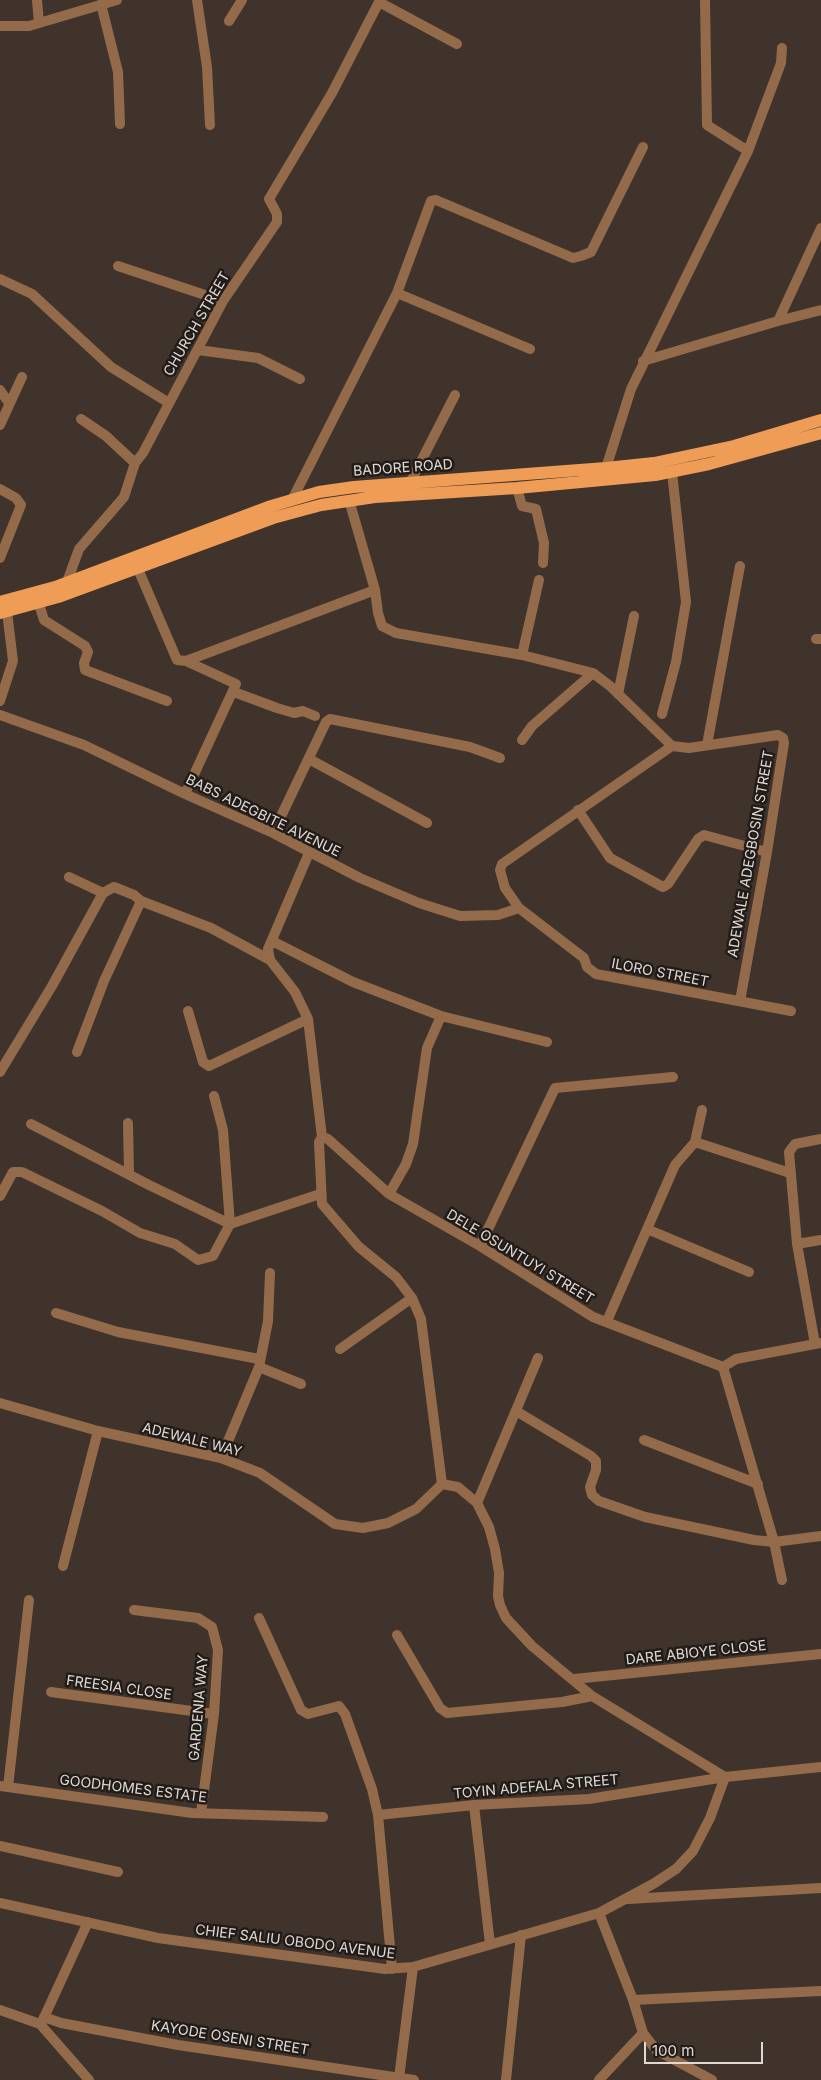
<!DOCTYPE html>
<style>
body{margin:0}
#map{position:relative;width:821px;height:2080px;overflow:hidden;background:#40332c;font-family:Inter,sans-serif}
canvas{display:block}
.scale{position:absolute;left:644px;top:2042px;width:119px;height:22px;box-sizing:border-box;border:2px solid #e0d8d3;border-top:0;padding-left:6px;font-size:15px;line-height:18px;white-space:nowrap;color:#e0d8d3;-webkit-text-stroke:4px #221c19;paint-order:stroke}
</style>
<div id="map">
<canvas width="821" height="2080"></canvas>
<div class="scale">100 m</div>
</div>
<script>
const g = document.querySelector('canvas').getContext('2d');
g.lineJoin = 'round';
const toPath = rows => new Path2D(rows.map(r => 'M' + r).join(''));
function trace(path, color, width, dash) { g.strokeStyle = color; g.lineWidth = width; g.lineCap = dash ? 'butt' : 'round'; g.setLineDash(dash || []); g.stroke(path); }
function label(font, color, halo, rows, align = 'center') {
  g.font = font + ' Inter,sans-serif'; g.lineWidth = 5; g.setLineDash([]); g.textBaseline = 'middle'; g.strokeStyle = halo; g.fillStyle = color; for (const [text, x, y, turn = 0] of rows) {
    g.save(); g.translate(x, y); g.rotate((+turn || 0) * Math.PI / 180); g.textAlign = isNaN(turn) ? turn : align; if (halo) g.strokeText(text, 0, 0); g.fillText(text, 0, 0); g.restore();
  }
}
trace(toPath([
 [37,0,39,23],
 [197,0,207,67,210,125],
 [705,0,707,125,748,151],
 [379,2,457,44],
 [101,4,118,72,120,124],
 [229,21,242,0],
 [0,26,29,26,117,0],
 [118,266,223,301],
 [0,279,32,294,111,367,169,403],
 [397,293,530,349],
 [778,321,821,228],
 [198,350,258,358,300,379],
 [643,361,778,321,821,310],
 [0,390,9,403],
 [81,419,106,436,135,463],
 [0,425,22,377],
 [606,468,631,389,748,151,781,63,782,48],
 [410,483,455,395],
 [517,488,522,506,536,509,544,543,543,563],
 [0,489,16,498,21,505,0,558],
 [293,498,397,293,431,201,436,200,573,258,581,256,591,252,643,147],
 [349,500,375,590,378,613,382,626,396,633,522,655,593,673,610,686,672,746,689,748,778,735,783,738,784,743,767,852,740,1001],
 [138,569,177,660,186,661,236,684,185,794],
 [67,582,79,549,124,497,135,463,143,453,223,301,277,222,277,214,269,199,332,93,380,0],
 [39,604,44,620,85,646,88,652,84,663,85,670,167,701],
 [816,639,821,639],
 [522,655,539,580],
 [186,661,375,590],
 [234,692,277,708,294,713,303,711,315,716],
 [618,694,634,616],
 [0,701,13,661,7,612],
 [662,714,676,662,686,602,672,472],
 [0,715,84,745,185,794,273,833,360,878,419,903,460,916,498,915,519,908],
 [522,740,532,726,593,673],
 [707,745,740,566],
 [672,746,502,864,500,870,505,888,519,908,584,958,587,967,596,974,791,1011],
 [309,759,427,823],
 [578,810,610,858,663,887,668,884,698,839,704,835,767,852],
 [273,833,326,722,330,719,470,747,500,758],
 [309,853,268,949,270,960,295,992,308,1019,322,1137,319,1142,322,1204,359,1247,396,1277,412,1298,421,1319,442,1484],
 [69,877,103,893,114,887,134,895,141,901,211,928,270,960],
 [272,941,353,982,441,1016,547,1042],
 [188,1011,203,1062,209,1066,308,1019],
 [77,1052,104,981,141,901],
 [0,1072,52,986,103,893],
 [128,1123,129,1173],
 [31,1124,149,1185,230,1224,320,1194],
 [322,1137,328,1139,389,1194,480,1246,593,1317,723,1367],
 [695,1142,790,1173],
 [389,1194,406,1164,413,1144,427,1048,441,1016],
 [0,1196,13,1172,22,1172,102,1211,140,1233,175,1244,198,1260,213,1256,230,1224,223,1130,214,1096],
 [647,1229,749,1272],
 [797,1244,821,1240],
 [480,1246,555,1088,673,1077],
 [56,1313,118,1332,259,1359],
 [607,1321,675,1165,695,1142,702,1110],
 [815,1344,797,1244,789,1152,795,1144,821,1139],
 [340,1349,412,1298],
 [259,1367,301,1384],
 [723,1367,736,1359,821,1343],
 [0,1403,98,1431,221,1458,260,1473,335,1524,363,1528,388,1523,416,1509,442,1484],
 [516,1411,591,1456,596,1461,596,1470,590,1487,592,1495,599,1501,645,1517,754,1540,774,1542,723,1367],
 [644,1440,758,1484],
 [221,1458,259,1367,268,1321,270,1273],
 [442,1484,458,1487,477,1503,489,1527,495,1549,499,1573,498,1596,500,1605,506,1618,532,1646,592,1696,725,1777],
 [477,1503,538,1358],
 [63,1566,98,1431],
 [782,1580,774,1542,821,1536],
 [134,1610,198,1618,212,1627,218,1650,214,1714,201,1813],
 [259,1618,301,1710,308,1714,339,1706,345,1714,372,1789,378,1815,392,1969],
 [397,1635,440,1708,447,1713,562,1702,592,1696],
 [574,1679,821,1654],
 [51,1692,214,1714],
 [0,1786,192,1813,323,1817],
 [8,1787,29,1600],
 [474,1805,490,1944],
 [378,1815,474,1805,589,1799,725,1777,821,1767],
 [0,1846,118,1872],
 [628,1899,821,1888],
 [0,1903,158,1938,385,1969,413,1967,599,1913,653,1884,676,1869,693,1851,710,1818,725,1777],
 [599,1913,633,2000,643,2033,656,2050,712,2080],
 [633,2000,821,1991],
 [0,2010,40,2024,89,2080],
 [44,2017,61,2023,178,2045,414,2080],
 [41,2024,88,1922],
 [399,2078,413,1967],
 [506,2080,521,1935],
 [599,2080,643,2033]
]), '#936b4a', 10);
trace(toPath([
 [0,602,55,587,268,507,319,492,354,487,606,468,654,463,734,446,821,420],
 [0,613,58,597,273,518,321,505,375,497,517,488,655,475,709,464,821,433]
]), '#ef9d56', 12);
label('14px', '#e0d8d3', '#221c19', [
 ["CHURCH STREET",197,324,-60],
 ["BADORE ROAD",403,468,-4],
 ["BABS ADEGBITE AVENUE",263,816,26],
 ["ADEWALE ADEGBOSIN STREET",751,854,-80],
 ["ILORO STREET",660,973,11],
 ["DELE OSUNTUYI STREET",520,1257,31],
 ["ADEWALE WAY",192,1440,14],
 ["DARE ABIOYE CLOSE",696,1653,-6],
 ["FREESIA CLOSE",119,1688,8],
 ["GARDENIA WAY",199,1708,-85],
 ["TOYIN ADEFALA STREET",536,1787,-5],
 ["GOODHOMES ESTATE",133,1789,7],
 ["CHIEF SALIU OBODO AVENUE",295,1942,7],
 ["KAYODE OSENI STREET",230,2038,9]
]);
</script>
